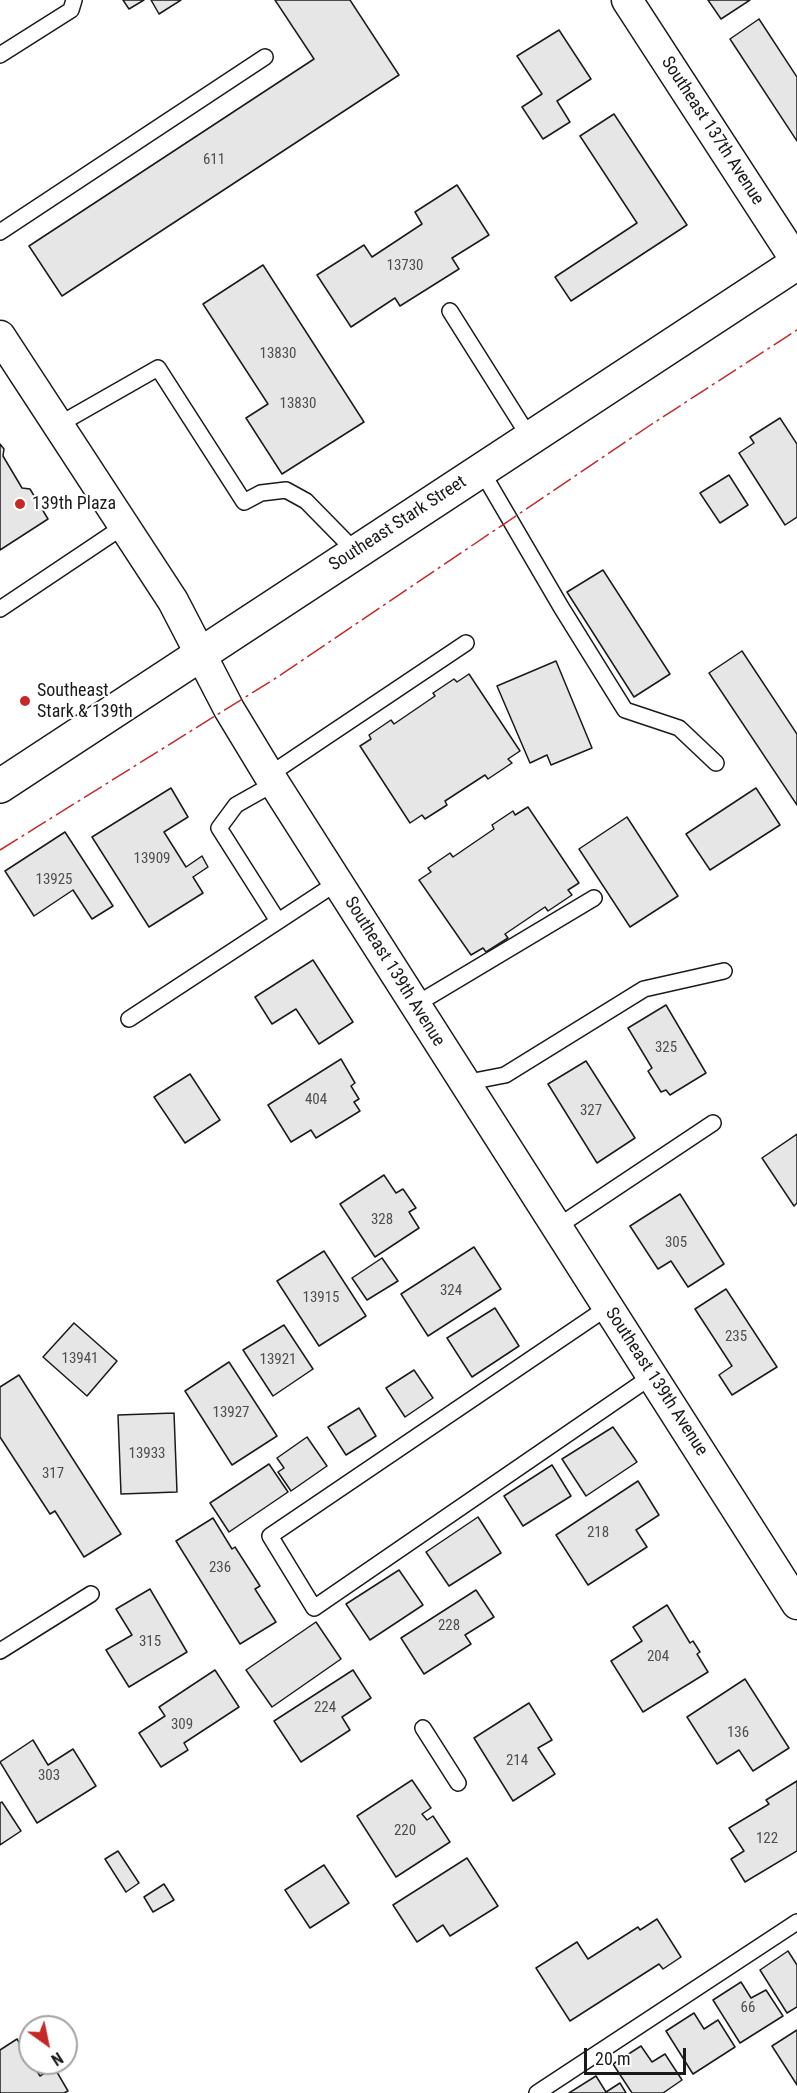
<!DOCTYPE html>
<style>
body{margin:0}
#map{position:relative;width:797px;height:2093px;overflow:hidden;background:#fff;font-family:"Roboto Condensed",sans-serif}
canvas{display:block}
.north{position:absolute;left:18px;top:2015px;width:60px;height:60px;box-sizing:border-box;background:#fff;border:2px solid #a3a3a3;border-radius:50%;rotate:147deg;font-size:16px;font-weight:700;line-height:24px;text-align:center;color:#1a1a1a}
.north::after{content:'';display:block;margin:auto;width:21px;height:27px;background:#c62828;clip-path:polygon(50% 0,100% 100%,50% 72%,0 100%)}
.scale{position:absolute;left:584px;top:2048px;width:102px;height:27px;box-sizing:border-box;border:3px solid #1a1a1a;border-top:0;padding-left:8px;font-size:18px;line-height:21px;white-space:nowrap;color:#1a1a1a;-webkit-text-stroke:4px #fff;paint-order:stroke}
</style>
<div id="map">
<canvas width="797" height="2093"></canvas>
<div class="north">N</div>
<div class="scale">20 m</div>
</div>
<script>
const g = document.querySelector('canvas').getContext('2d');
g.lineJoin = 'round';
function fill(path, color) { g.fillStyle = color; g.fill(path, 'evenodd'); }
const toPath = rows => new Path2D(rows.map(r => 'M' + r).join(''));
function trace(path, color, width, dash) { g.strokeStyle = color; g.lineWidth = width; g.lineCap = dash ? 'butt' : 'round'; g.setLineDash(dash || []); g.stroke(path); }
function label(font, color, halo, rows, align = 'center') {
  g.font = font + ' "Roboto Condensed",sans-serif'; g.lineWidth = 4.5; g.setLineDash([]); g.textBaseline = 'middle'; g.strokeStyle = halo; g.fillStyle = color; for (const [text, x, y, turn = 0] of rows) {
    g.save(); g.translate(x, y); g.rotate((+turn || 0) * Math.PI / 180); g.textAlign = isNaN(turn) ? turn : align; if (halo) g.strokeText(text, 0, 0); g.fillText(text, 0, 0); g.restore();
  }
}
const building = toPath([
 [123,0,144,0,129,9,123,0],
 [151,0,181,0,159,14,151,0],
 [275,0,350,0,399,75,62,296,29,246,314,59,275,0],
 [708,0,750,0,721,19,708,0],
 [759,19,797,77,797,141,730,39,759,19],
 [559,30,591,79,557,101,570,122,543,139,522,107,542,94,517,56,559,30],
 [614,114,687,225,571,301,555,277,637,223,580,136,614,114],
 [457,185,489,235,452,258,459,269,400,306,395,298,351,327,317,275,364,245,372,257,422,224,415,212,457,185],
 [263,265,364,422,282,474,246,418,268,404,203,304,263,265],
 [780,418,797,444,797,517,785,525,739,453,754,443,750,437,780,418],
 [0,444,4,449,3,456,22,488,30,489,48,519,0,550,0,444],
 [729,475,748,505,720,523,700,493,729,475],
 [603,570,670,674,634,697,567,592,603,570],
 [742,651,797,734,797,805,709,673,742,651],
 [556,661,592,748,551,765,547,755,530,763,497,686,556,661],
 [469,674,520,751,508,759,512,763,488,779,485,775,445,801,447,805,425,819,422,815,410,823,360,746,371,739,369,735,391,720,394,724,435,696,433,693,454,679,457,682,469,674],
 [171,788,188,817,164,832,186,867,202,856,208,867,193,877,203,893,149,927,92,837,171,788],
 [756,788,780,825,710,870,686,834,756,788],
 [528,807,579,883,568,890,572,895,548,911,545,907,505,934,508,938,486,952,483,948,471,955,419,880,431,872,428,868,450,853,453,857,494,829,492,825,513,811,515,815,528,807],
 [627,817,678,896,630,927,579,849,627,817],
 [65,832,113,906,92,919,73,890,34,916,5,871,65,832],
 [313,960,353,1022,319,1044,296,1009,272,1024,255,997,313,960],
 [666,1005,706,1073,670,1095,666,1090,661,1092,648,1071,652,1068,628,1028,666,1005],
 [341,1059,355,1083,351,1086,359,1099,354,1102,360,1111,316,1138,311,1130,291,1142,268,1105,341,1059],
 [586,1061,635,1138,597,1163,548,1084,586,1061],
 [190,1074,220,1120,185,1143,154,1097,190,1074],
 [797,1134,797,1203,794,1206,762,1158,797,1134],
 [384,1175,396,1193,403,1189,416,1208,409,1212,419,1228,375,1257,340,1204,384,1175],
 [680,1194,724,1264,688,1287,671,1261,658,1269,630,1226,680,1194],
 [474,1247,501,1289,428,1336,401,1294,474,1247],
 [324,1251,366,1316,319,1346,277,1281,324,1251],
 [382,1258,398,1281,367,1300,352,1278,382,1258],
 [726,1289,777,1367,732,1395,719,1375,732,1366,695,1309,726,1289],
 [495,1308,519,1346,472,1377,447,1338,495,1308],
 [74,1323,117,1361,87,1396,43,1357,74,1323],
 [284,1325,313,1369,273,1396,243,1350,284,1325],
 [229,1362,277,1436,232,1465,185,1391,229,1362],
 [414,1370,433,1398,405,1417,386,1388,414,1370],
 [19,1375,121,1534,84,1557,55,1511,50,1514,0,1437,0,1387,19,1375],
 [359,1408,376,1436,346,1455,328,1427,359,1408],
 [174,1413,177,1492,121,1494,118,1415,174,1413],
 [613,1427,637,1462,586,1496,562,1459,613,1427],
 [307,1437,327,1466,291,1491,278,1472,284,1468,277,1458,307,1437],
 [269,1464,288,1492,229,1532,210,1503,269,1464],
 [552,1465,571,1496,523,1526,504,1496,552,1465],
 [638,1481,659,1515,636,1530,647,1547,588,1585,556,1535,638,1481],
 [478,1517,501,1553,449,1586,426,1552,478,1517],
 [213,1518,232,1549,235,1547,260,1586,255,1589,276,1622,240,1644,176,1541,213,1518],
 [399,1570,423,1605,370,1640,346,1604,399,1570],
 [150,1589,187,1652,129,1687,106,1650,132,1635,116,1609,150,1589],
 [476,1590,494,1617,465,1635,471,1644,424,1674,401,1638,476,1590],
 [667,1605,690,1643,693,1641,700,1652,697,1654,708,1672,643,1712,611,1661,642,1641,633,1627,667,1605],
 [316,1622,341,1659,272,1707,246,1670,316,1622],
 [215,1670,239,1707,184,1743,188,1750,161,1767,139,1733,165,1716,159,1707,215,1670],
 [353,1670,371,1698,342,1717,350,1730,301,1762,274,1721,353,1670],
 [745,1679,789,1748,753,1771,739,1750,717,1764,687,1717,745,1679],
 [529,1703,552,1740,538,1748,555,1774,513,1801,474,1738,529,1703],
 [33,1740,48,1765,73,1749,96,1786,37,1823,0,1762,33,1740],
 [412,1780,431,1808,422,1814,427,1820,433,1816,450,1842,396,1877,357,1816,412,1780],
 [797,1781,797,1851,745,1882,731,1859,744,1851,729,1828,769,1804,766,1800,797,1781],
 [2,1802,21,1831,0,1845,0,1803,2,1802],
 [118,1851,139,1883,126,1892,105,1859,118,1851],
 [467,1858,498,1906,450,1936,443,1925,417,1942,393,1905,467,1858],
 [324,1865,349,1903,310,1928,285,1890,324,1865],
 [164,1884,174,1900,153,1912,144,1897,164,1884],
 [657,1919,681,1957,663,1969,659,1964,570,2021,536,1968,577,1942,588,1959,638,1927,640,1930,657,1919],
 [788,1951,797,1965,797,2007,787,2013,760,1970,788,1951],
 [741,1982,751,1998,766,1990,783,2016,740,2043,713,2000,741,1982],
 [694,2013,704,2029,718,2020,735,2047,693,2074,666,2031,694,2013],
 [797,2030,797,2085,772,2046,797,2030],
 [17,2039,30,2060,30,2063,32,2063,40,2076,54,2067,68,2091,64,2093,0,2093,0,2050,17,2039],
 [641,2046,652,2062,665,2054,682,2080,663,2093,632,2093,613,2064,641,2046],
 [596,2076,606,2092,620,2083,626,2093,569,2093,596,2076]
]);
fill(building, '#e6e6e6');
trace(building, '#1a1a1a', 1.5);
const lane = toPath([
 [0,55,71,10,74,0],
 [0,232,265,57],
 [450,311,530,438],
 [58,425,158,368,244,502,261,493,286,490,306,501,356,552],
 [481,470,561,607,625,710,679,728,716,763],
 [0,609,124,526],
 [269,775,466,643],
 [275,783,236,805,219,828,278,921],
 [415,1005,594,898],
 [129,1019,338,882],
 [464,1083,505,1075,644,989,724,971],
 [557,1227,713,1123],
 [608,1307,270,1536,314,1608,652,1376],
 [0,1651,91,1594],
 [423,1728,458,1783],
 [537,2093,797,1922]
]);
const street = toPath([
 [627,0,797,262],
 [0,336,173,601,229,709,269,775,797,1604]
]);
const primary = toPath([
 [0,786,797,263]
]);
trace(lane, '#1a1a1a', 18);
trace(street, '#1a1a1a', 33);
trace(primary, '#1a1a1a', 36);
trace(lane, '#fff', 15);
trace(street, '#fff', 30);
trace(primary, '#fff', 33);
trace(toPath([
 [0,850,276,678,649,426,797,330]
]), '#c62828', 1.5, [21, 4.5, 3, 4.5]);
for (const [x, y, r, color] of [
 [20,504,6,"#c62828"],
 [25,701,6,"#c62828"]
]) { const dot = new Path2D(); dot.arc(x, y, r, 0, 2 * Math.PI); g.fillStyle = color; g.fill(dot); trace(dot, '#fff', 2); }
label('15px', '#4d4d4d', null, [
 ["611",214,160],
 ["13730",405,266],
 ["13830",278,354],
 ["13830",298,404],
 ["13909",152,859],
 ["13925",54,880],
 ["325",666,1048],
 ["404",316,1100],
 ["327",591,1111],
 ["328",382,1220],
 ["305",676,1243],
 ["324",451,1291],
 ["13915",321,1298],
 ["235",736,1337],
 ["13941",80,1359],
 ["13921",278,1360],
 ["13927",231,1413],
 ["13933",147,1454],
 ["317",53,1474],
 ["218",598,1533],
 ["236",220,1568],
 ["228",449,1626],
 ["315",150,1642],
 ["204",658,1657],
 ["224",325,1708],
 ["309",182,1725],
 ["136",738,1733],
 ["214",517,1761],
 ["303",49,1776],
 ["220",405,1831],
 ["122",767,1839],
 ["66",748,2008]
]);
label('18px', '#1a1a1a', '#fff', [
 ["Southeast 137th Avenue",712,131,57],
 ["Southeast Stark Street",398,524,-33],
 ["Southeast 139th Avenue",394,972,58],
 ["Southeast 139th Avenue",656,1382,57]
]);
label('18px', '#1a1a1a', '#fff', [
 ["139th Plaza",32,504],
 ["Southeast",37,691],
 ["Stark & 139th",37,712]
], 'left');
</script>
